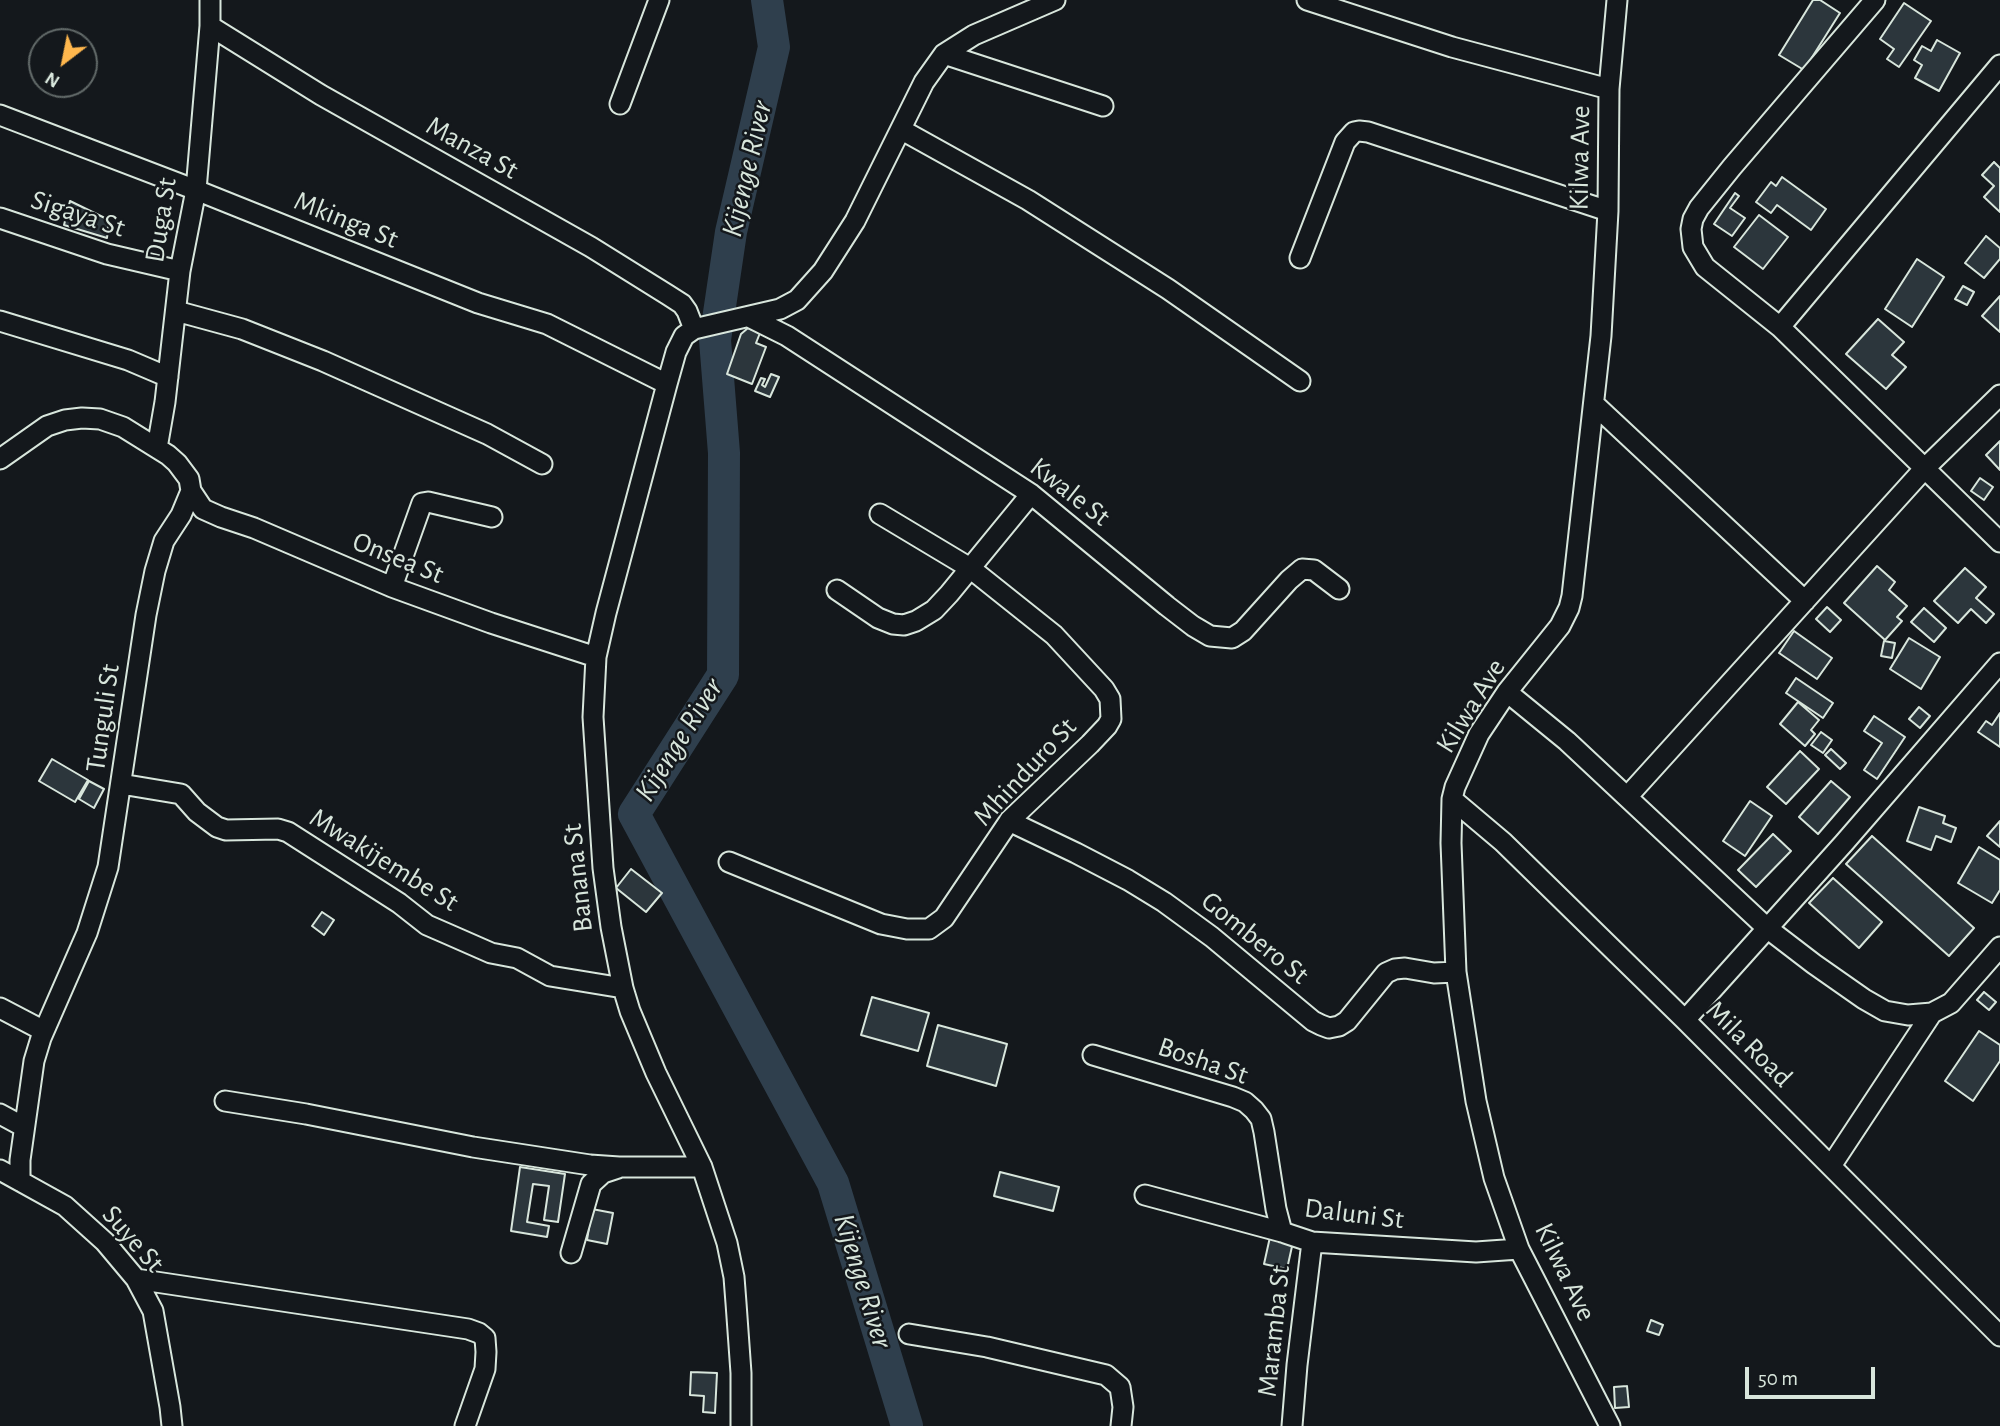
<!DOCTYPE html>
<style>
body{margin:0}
#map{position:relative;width:2000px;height:1426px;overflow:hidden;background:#14181c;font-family:"Alegreya Sans",sans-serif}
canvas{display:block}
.north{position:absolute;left:28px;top:28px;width:70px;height:70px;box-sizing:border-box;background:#14181c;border:2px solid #626a69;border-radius:50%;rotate:212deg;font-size:19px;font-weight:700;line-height:28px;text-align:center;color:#d8e6dc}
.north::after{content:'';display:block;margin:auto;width:24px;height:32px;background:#ffb74d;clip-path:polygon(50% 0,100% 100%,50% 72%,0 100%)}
.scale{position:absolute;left:1745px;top:1367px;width:130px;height:32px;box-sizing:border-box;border:4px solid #d8e6dc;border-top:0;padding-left:9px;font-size:21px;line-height:24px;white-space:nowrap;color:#d8e6dc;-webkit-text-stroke:5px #14181c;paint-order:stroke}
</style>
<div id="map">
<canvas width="2000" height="1426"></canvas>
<div class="north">N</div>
<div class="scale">50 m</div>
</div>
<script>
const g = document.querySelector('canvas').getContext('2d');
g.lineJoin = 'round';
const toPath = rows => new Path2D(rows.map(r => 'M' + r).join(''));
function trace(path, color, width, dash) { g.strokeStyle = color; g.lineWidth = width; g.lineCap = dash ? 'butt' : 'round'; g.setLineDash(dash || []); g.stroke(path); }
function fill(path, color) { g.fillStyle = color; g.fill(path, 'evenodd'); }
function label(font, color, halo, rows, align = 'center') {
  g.font = font + ' "Alegreya Sans",sans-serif'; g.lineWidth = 5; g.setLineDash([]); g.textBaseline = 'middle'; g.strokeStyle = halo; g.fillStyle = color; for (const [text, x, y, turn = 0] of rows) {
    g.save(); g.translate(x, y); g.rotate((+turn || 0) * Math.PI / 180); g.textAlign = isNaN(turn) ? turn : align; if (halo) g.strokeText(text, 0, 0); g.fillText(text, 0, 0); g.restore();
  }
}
trace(toPath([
 [767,0,774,47,731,232,715,340,724,453,723,675,634,814,833,1183,907,1426]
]), '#2f3f4d', 32);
const building = toPath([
 [1813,0,1820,0,1840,13,1804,70,1779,55,1813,0],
 [1904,3,1931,21,1899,67,1887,59,1894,49,1880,39,1904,3],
 [1937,40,1960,53,1939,91,1915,78,1922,65,1914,60,1922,46,1931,51,1937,40],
 [1994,162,2000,168,2000,212,1984,197,1994,186,1982,175,1994,162],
 [1782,177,1826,209,1811,230,1777,205,1771,213,1756,202,1771,182,1776,186,1782,177],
 [1735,193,1739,196,1730,208,1745,218,1732,236,1714,224,1735,193],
 [70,201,109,220,107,238,64,225,70,201],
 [1759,215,1788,237,1763,269,1734,247,1759,215],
 [1986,236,2000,248,2000,259,1984,278,1965,263,1986,236],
 [1917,259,1944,277,1912,327,1885,309,1917,259],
 [1963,286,1974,292,1967,305,1955,299,1963,286],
 [2000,296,2000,332,1982,316,2000,296],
 [1878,319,1904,342,1892,355,1906,367,1886,389,1846,354,1878,319],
 [748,328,760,333,756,343,766,347,752,384,727,374,741,334,748,328],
 [771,374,779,377,770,397,755,391,761,378,765,379,762,385,765,387,771,374],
 [2000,441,2000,470,1986,455,2000,441],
 [1980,478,1993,487,1984,500,1971,491,1980,478],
 [1877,566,1895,582,1889,590,1907,606,1897,617,1902,621,1885,640,1844,603,1877,566],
 [1965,568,1986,587,1976,598,1994,614,1986,623,1971,609,1958,623,1934,601,1965,568],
 [1827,607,1841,620,1830,632,1816,619,1827,607],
 [1924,608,1946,628,1934,642,1911,622,1924,608],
 [1794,631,1832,658,1817,679,1779,653,1794,631],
 [1909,638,1940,657,1921,689,1890,669,1909,638],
 [1884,641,1895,643,1892,658,1881,656,1884,641],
 [1796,678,1833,703,1823,718,1786,693,1796,678],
 [1798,702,1819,720,1811,730,1815,734,1805,746,1780,724,1798,702],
 [1919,707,1930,716,1920,728,1909,719,1919,707],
 [2000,713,2000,747,1978,732,1986,721,1992,725,2000,713],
 [1874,716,1905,737,1877,779,1864,770,1882,743,1864,731,1874,716],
 [1821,732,1832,740,1823,753,1811,745,1821,732],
 [1831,749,1846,763,1840,769,1825,755,1831,749],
 [1800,751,1819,769,1786,804,1767,787,1800,751],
 [52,759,88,780,75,802,39,781,52,759],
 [89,781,104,789,94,808,79,799,89,781],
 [1831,781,1850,797,1818,834,1799,817,1831,781],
 [1750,801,1772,816,1745,856,1723,841,1750,801],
 [1919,807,1945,816,1943,823,1956,828,1951,842,1936,836,1931,850,1907,841,1919,807],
 [2000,821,2000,847,1987,836,2000,821],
 [1773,834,1791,851,1756,887,1738,870,1773,834],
 [1872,836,1974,928,1949,956,1846,864,1872,836],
 [1979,847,2000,860,2000,890,1992,903,1958,883,1979,847],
 [631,869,662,893,646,912,616,888,631,869],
 [1833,878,1882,922,1859,948,1809,903,1833,878],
 [322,912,334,920,324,935,312,926,322,912],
 [1984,992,1996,1002,1989,1010,1977,1000,1984,992],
 [872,997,929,1013,918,1051,861,1035,872,997],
 [938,1025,1007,1044,996,1086,927,1066,938,1025],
 [1979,1031,2000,1045,2000,1061,1973,1101,1945,1081,1979,1031],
 [520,1167,565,1174,558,1222,544,1220,549,1186,533,1184,527,1222,549,1226,547,1237,511,1231,520,1167],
 [1000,1172,1059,1187,1053,1211,994,1196,1000,1172],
 [592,1209,613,1213,607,1244,587,1240,592,1209],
 [1270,1237,1293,1242,1287,1269,1264,1264,1270,1237],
 [1651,1320,1663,1325,1659,1335,1647,1331,1651,1320],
 [691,1372,717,1373,715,1413,703,1412,704,1396,690,1395,691,1372],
 [1627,1386,1629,1407,1615,1408,1614,1387,1627,1386]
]);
fill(building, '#2c363c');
trace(building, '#d8e6dc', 2);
const minor = toPath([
 [1307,0,1452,47,1609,89],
 [1875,0,1732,167,1699,208,1693,219,1691,229,1693,247,1705,267,1780,327,2000,542],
 [210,26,321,95,591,247,668,295,682,304,687,311,694,329],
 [944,54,1103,106],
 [620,104,659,0],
 [0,115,196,190,478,303,547,324,667,384],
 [902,130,1028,200,1168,289,1300,381],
 [0,218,107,254,180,271],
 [1300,258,1345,142,1354,132,1359,131,1368,132,1608,211],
 [176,311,242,329,323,361,487,434,542,464],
 [749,317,787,336,1031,494,1167,606,1193,626,1210,636,1232,638,1243,631,1289,580,1302,569,1314,570,1339,589],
 [0,321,128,360,168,377],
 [1780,327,2000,65],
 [1594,404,1805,601],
 [157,448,165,402,180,271,196,190,210,26,210,0],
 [0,459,47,426,65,420,82,418,100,419,123,427,168,455,177,463,189,479,191,491,181,515,164,541,155,571,146,615,108,867,87,933,41,1038,34,1061,20,1160,20,1181],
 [191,491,203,509,221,517,254,528,392,587,491,623,596,657],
 [392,587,422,503,428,502,492,517],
 [837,590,878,618,893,624,904,625,916,621,934,610,949,594,1031,494],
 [1507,692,1567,741,1767,928,1814,964,1864,999,1885,1011,1908,1015,1932,1013,1951,1003,2000,947],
 [121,784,181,794,197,812,217,827,226,830,278,829,288,832,399,903,427,925,450,935,491,953,517,958,550,976,623,988],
 [1627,797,1925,468,2000,395],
 [1452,799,1503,842,1685,1020,2000,1336],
 [1009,821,1076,853,1128,880,1164,902,1212,937,1313,1021,1321,1025,1329,1028,1339,1026,1347,1021,1386,973,1395,969,1405,968,1434,973,1456,972],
 [729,862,881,924,907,929,929,929,944,918,1010,820,1090,744,1107,726,1111,719,1110,699,1104,689,1054,635,970,568,880,514],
 [0,1008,44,1031],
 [1685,1020,1844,843,2000,663],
 [1093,1055,1233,1097,1245,1102,1254,1110,1261,1119,1264,1132,1276,1209,1282,1232],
 [225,1101,306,1114,473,1147,590,1165,619,1167,702,1167],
 [0,1114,24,1127],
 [1831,1166,1932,1013],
 [0,1170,65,1206,105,1242,136,1279,153,1311,170,1407,172,1426],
 [1145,1195,1282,1232,1312,1242,1476,1252,1519,1249],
 [571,1253,591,1184,603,1173,618,1168],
 [136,1279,468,1329,479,1333,485,1338,486,1352,485,1369,465,1426],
 [909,1334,987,1347,1106,1375,1120,1387,1123,1407,1121,1426],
 [741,1426,741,1373,736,1303,734,1277,727,1243,702,1167,656,1073,630,1011,623,988,611,927,603,868,593,717,596,657,606,613,667,384,676,352,684,336,694,329,780,309,797,300,823,271,855,221,924,82,944,54,974,35,1055,0],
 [1292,1426,1297,1365,1312,1242],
 [1610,1426,1519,1249,1494,1178,1476,1101,1456,972,1451,843,1452,799,1455,787,1479,734,1507,692,1560,626,1569,608,1572,596,1601,336,1608,211,1609,89,1617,0]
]);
trace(minor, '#d8e6dc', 23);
trace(minor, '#14181c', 19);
label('28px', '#d8e6dc', '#14181c', [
 ["Manza St",472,148,29],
 ["Kilwa Ave",1580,158,-89],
 ["Sigaya St",78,214,18],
 ["Duga St",161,220,-81],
 ["Mkinga St",346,220,22],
 ["Kwale St",1070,492,38],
 ["Onsea St",398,558,22],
 ["Kilwa Ave",1471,706,-58],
 ["Tunguli St",103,718,-82],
 ["Mhinduro St",1025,772,-47],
 ["Mwakijembe St",384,860,32],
 ["Banana St",578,878,-96],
 ["Gombero St",1255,938,39],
 ["Mila Road",1749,1044,45],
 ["Bosha St",1203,1061,19],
 ["Daluni St",1354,1214,7],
 ["Suye St",133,1239,49],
 ["Kilwa Ave",1565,1272,64],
 ["Maramba St",1274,1331,-84]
]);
label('italic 30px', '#d8e6dc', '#14181c', [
 ["Kijenge River",747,169,-77],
 ["Kijenge River",679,740,-58],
 ["Kijenge River",863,1281,73]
]);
</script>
